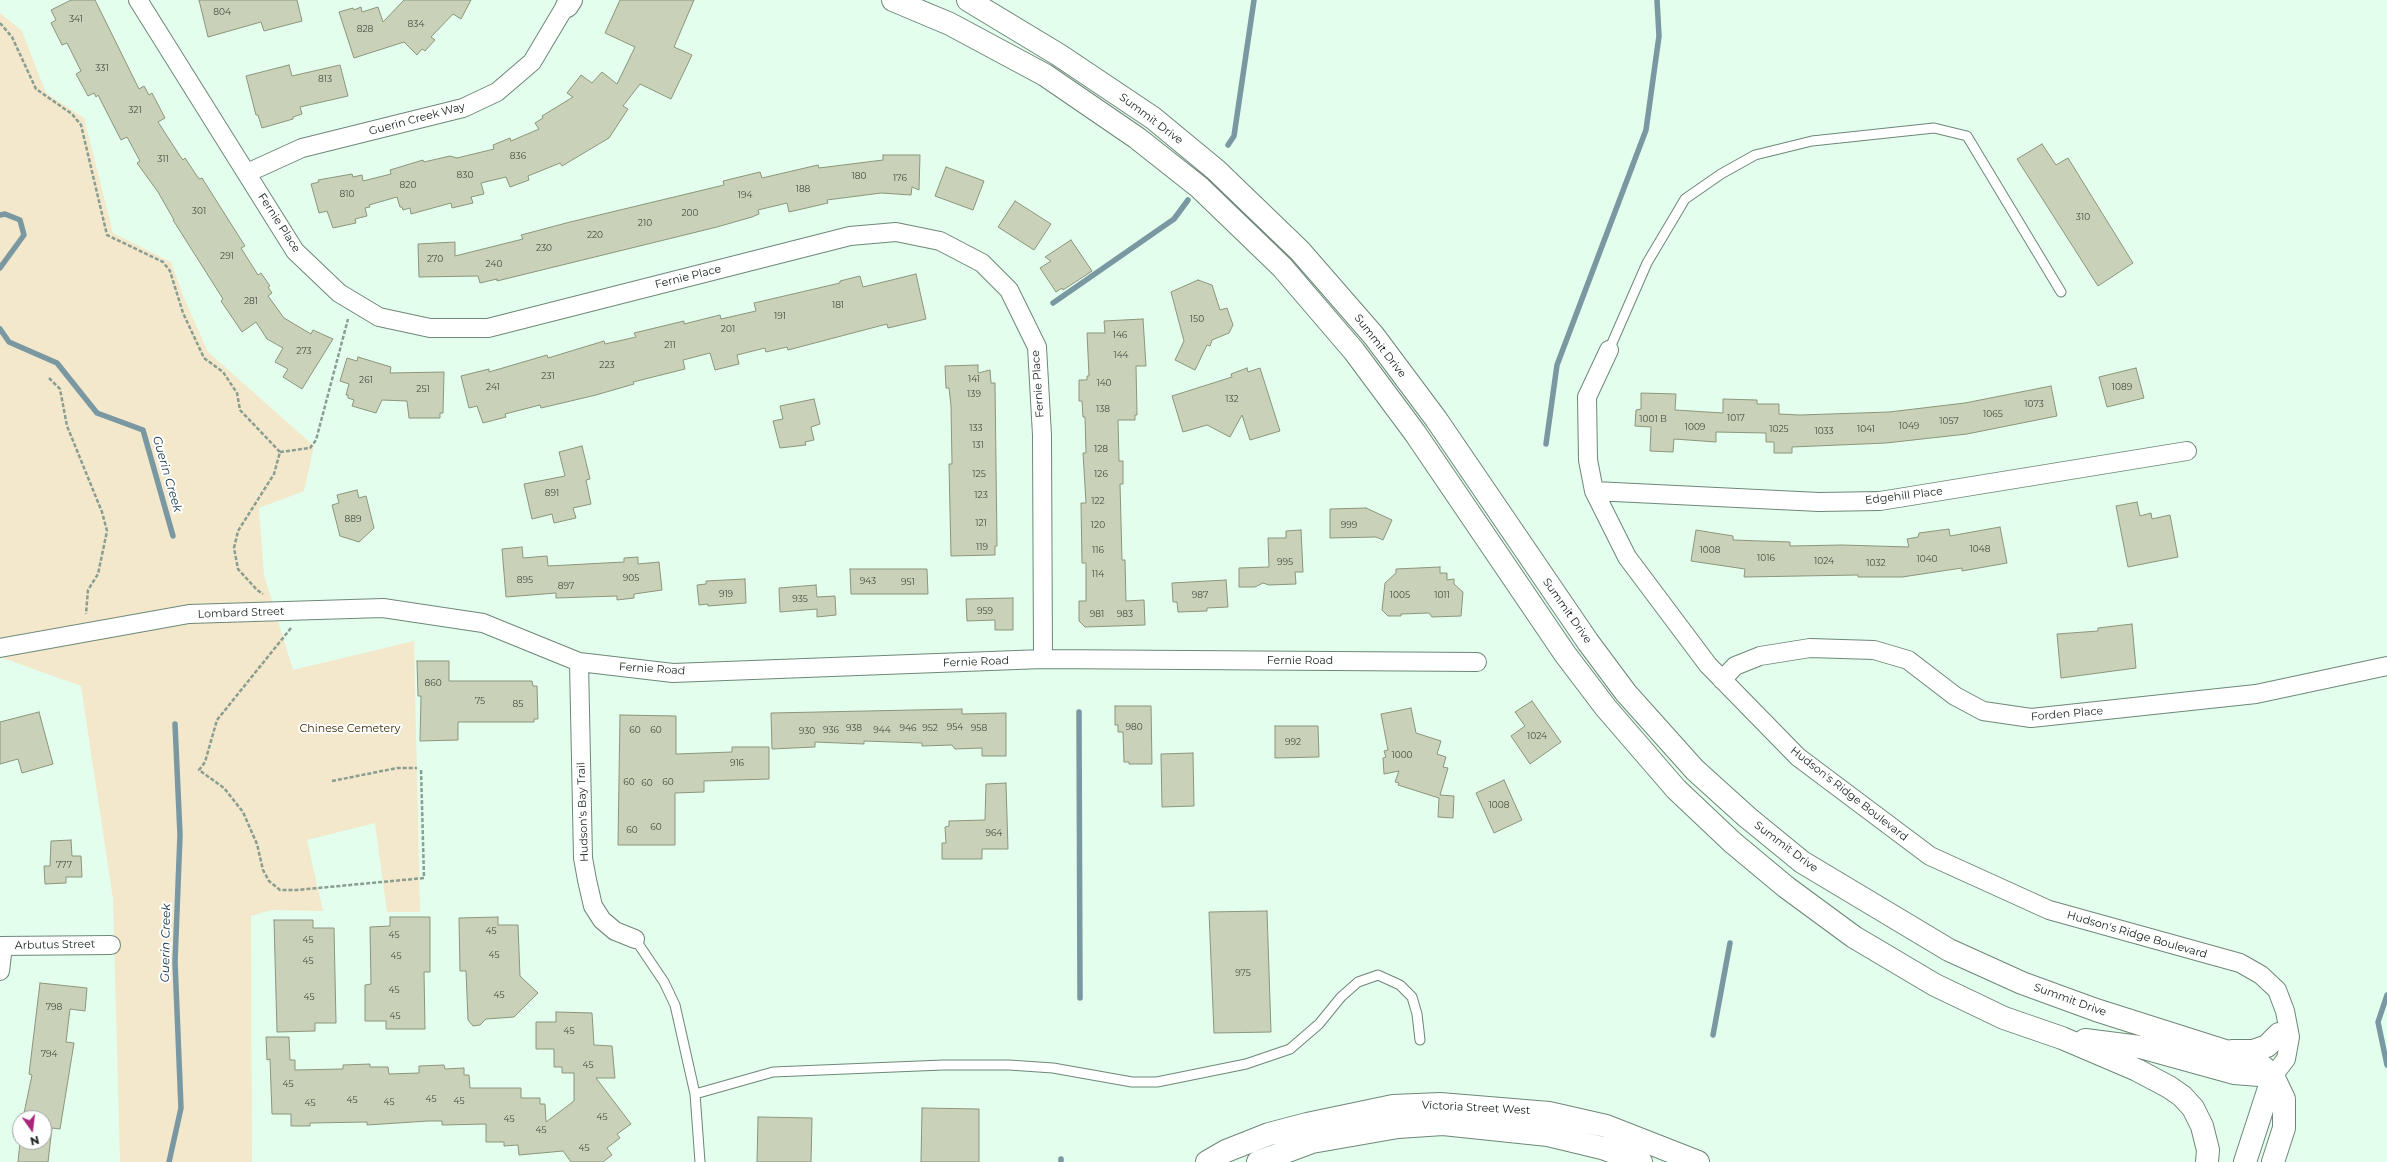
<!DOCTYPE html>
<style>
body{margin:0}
#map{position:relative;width:2387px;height:1162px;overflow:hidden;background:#e3feed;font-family:Montserrat,sans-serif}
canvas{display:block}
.north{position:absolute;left:12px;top:1110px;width:40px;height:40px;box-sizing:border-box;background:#fff;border:1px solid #a2a6a4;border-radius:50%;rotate:166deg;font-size:11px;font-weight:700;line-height:16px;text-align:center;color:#17211b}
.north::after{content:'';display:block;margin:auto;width:14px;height:18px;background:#a52677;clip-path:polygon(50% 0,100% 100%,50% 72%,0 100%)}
</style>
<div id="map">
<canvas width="2387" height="1162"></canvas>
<div class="north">N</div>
</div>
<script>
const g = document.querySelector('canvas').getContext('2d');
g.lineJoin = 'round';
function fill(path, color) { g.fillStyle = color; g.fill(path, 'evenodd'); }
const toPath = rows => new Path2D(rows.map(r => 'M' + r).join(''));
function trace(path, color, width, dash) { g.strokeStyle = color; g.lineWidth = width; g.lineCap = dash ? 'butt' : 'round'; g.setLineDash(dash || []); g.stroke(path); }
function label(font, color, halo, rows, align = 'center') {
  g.font = font + ' Montserrat,sans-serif'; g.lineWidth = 4; g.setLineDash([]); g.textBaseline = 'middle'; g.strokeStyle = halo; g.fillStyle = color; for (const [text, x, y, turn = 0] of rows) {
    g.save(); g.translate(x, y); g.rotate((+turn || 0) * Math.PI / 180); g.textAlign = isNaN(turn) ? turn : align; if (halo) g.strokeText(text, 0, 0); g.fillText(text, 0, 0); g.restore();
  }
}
fill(toPath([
 [0,13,22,31,46,93,84,118,113,233,171,262,184,298,208,352,314,446,304,491,259,508,264,575,293,670,414,641,420,912,387,912,375,823,307,840,323,911,272,910,251,916,252,1162,120,1162,113,899,81,686,0,657]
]), '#f3e8cb');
trace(toPath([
 [1228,145,1234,136,1254,0],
 [0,215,5,214,20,220,24,235,0,268],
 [1053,303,1174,219,1188,200],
 [0,329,9,342,57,363,97,413,143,430,173,536],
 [1546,444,1557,365,1646,130,1659,36,1657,0],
 [1079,712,1080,998],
 [2387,995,2378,1022,2387,1065],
 [1713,1035,1730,943],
 [169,1162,181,1108,175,962,180,835,175,724],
 [1061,1162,1061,1159]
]), '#7a98a2', 5.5);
const building = toPath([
 [71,0,95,0,139,89,144,86,149,95,152,93,165,118,158,122,180,156,183,160,185,158,199,179,202,178,245,246,241,248,258,275,261,273,270,286,268,287,272,293,268,296,284,318,311,334,313,330,333,339,302,389,283,377,288,369,275,362,283,348,267,339,256,322,242,332,221,301,223,299,173,220,174,220,158,192,137,163,140,161,127,137,121,140,98,95,96,97,94,93,88,96,76,74,81,71,67,43,62,45,51,23,56,20,51,10,71,0],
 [199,0,297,0,302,21,264,31,261,22,208,37,199,0],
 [404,0,471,0,461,19,453,14,431,37,435,40,425,51,422,49,417,55,404,42,354,58,339,12,353,8,354,10,361,7,362,12,378,7,383,22,404,0],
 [620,0,694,0,674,47,692,55,671,99,640,84,623,106,628,109,609,138,562,166,560,163,528,176,529,180,510,187,506,177,481,183,484,194,471,197,473,203,452,208,451,203,411,214,410,208,403,210,402,207,400,207,397,197,369,205,370,207,365,208,367,216,355,219,356,223,333,228,327,211,319,213,311,184,319,182,318,180,352,174,353,177,362,175,363,181,391,174,390,170,423,160,424,162,450,156,457,158,494,149,493,145,510,138,511,141,539,129,535,123,543,118,542,116,573,97,567,93,581,75,592,83,602,72,617,84,635,47,605,33,620,0],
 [289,65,292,76,340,65,348,96,300,107,302,114,293,117,293,119,262,128,258,115,256,115,246,76,289,65],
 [2042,144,2056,165,2068,158,2133,263,2098,286,2017,159,2042,144],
 [883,155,920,155,919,190,912,187,911,195,881,193,827,200,828,203,789,212,787,203,758,210,759,214,752,217,717,227,497,281,497,279,480,283,478,276,419,277,418,244,455,242,455,256,523,239,521,235,570,222,724,185,723,181,760,172,762,178,818,165,819,168,883,160,883,155],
 [946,167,984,181,973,210,935,196,946,167],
 [1015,201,1051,224,1034,250,998,227,1015,201],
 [1071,240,1092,271,1063,290,1062,288,1056,292,1040,268,1051,261,1045,257,1071,240],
 [916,274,926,319,888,328,887,324,788,350,787,347,766,352,765,348,737,355,739,364,715,370,710,353,683,360,685,369,633,382,634,384,596,395,541,408,540,405,505,414,506,417,483,423,477,406,469,408,461,376,489,369,489,372,547,355,548,358,604,341,605,344,636,337,634,333,684,321,684,324,720,315,721,319,756,311,754,303,840,283,840,281,860,276,863,287,916,274],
 [1198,280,1212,285,1220,310,1227,308,1233,325,1229,333,1212,340,1210,346,1207,345,1195,370,1175,360,1184,341,1171,292,1198,280],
 [1143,319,1146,366,1136,366,1137,415,1135,415,1135,420,1118,420,1119,461,1123,461,1123,484,1120,484,1122,560,1125,560,1126,601,1144,600,1145,625,1085,627,1079,621,1079,601,1086,601,1086,563,1082,563,1081,503,1086,503,1083,453,1086,453,1085,417,1083,417,1082,401,1079,401,1079,380,1087,380,1087,376,1089,376,1087,333,1105,333,1104,321,1143,319],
 [358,357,391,367,390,373,444,372,443,413,440,413,440,418,409,418,407,401,382,400,376,413,352,406,354,400,348,398,348,395,346,395,349,384,340,381,347,358,357,361,358,357],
 [978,365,978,373,990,370,991,383,995,383,997,546,995,546,995,555,951,556,949,464,952,464,951,406,949,388,946,388,945,366,978,365],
 [1247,368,1248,372,1260,368,1280,431,1250,440,1242,415,1230,437,1207,425,1183,432,1172,396,1232,377,1231,374,1247,368],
 [2136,368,2144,398,2107,407,2099,377,2136,368],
 [2051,386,2057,416,1967,434,1886,443,1792,447,1792,453,1774,453,1774,442,1766,442,1766,433,1716,432,1716,442,1674,439,1673,452,1650,451,1651,427,1635,426,1636,410,1641,409,1641,393,1676,394,1675,410,1723,413,1723,399,1757,400,1757,404,1779,404,1779,414,1800,415,1889,412,1965,403,2051,386],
 [814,399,820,424,811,427,814,440,805,442,806,445,780,448,773,421,783,419,780,406,814,399],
 [582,446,590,479,586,480,591,504,573,508,576,518,554,523,552,514,532,519,524,484,565,476,559,452,582,446],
 [357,490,359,498,366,496,374,528,359,542,340,536,332,505,339,503,337,495,357,490],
 [2137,502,2140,516,2151,513,2152,519,2170,515,2178,557,2128,567,2116,506,2137,502],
 [1366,508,1392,520,1383,540,1376,537,1330,538,1330,509,1366,508],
 [2000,527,2007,563,1962,571,1962,568,1902,577,1858,577,1858,575,1744,577,1745,569,1691,561,1696,530,1733,536,1733,540,1790,542,1790,546,1842,545,1909,547,1907,539,1918,537,1919,533,1949,529,1950,536,2000,527],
 [1301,530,1303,572,1295,572,1296,584,1269,585,1263,583,1255,587,1239,587,1239,568,1269,567,1268,538,1286,538,1286,531,1301,530],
 [522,547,523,558,547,556,548,566,624,562,624,558,638,557,638,564,659,562,662,590,634,594,634,598,617,600,617,596,556,598,556,593,506,597,502,549,522,547],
 [1440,567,1440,573,1447,573,1447,580,1454,579,1454,584,1463,592,1461,616,1432,617,1429,613,1401,614,1401,616,1388,616,1382,610,1385,583,1396,573,1396,569,1440,567],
 [850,569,927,569,928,594,851,594,850,569],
 [745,579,746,603,708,606,708,604,699,605,697,585,706,584,706,581,745,579],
 [1226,580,1228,607,1207,608,1207,611,1178,612,1177,602,1173,602,1172,583,1226,580],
 [816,585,817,597,835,596,836,615,817,617,817,609,780,612,779,588,816,585],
 [1013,598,1013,630,995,630,995,620,967,621,966,599,1013,598],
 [2132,624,2136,668,2061,678,2057,634,2098,631,2098,628,2132,624],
 [417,661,449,661,449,681,532,681,533,686,537,686,538,719,534,719,534,722,458,722,458,740,420,741,421,696,418,696,417,661],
 [1532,701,1561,742,1530,764,1511,736,1525,726,1515,712,1532,701],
 [1115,706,1151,706,1152,764,1129,764,1129,762,1124,762,1123,732,1118,732,1118,725,1115,725,1115,706],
 [1411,708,1416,733,1441,741,1437,754,1446,757,1443,767,1448,768,1440,795,1454,796,1453,818,1438,817,1439,798,1398,785,1399,783,1395,782,1399,771,1384,774,1383,758,1386,757,1384,751,1388,750,1381,714,1411,708],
 [962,709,962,714,1006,713,1006,756,982,756,982,748,955,749,952,745,922,746,922,743,864,741,864,744,815,742,815,747,772,749,771,713,962,709],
 [39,712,53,764,22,773,18,759,0,764,0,722,39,712],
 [620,715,676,716,676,754,732,752,732,747,769,747,769,779,704,781,704,792,675,793,675,845,618,845,620,715],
 [1275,726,1318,726,1319,757,1275,758,1275,726],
 [1193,753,1194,806,1162,807,1161,754,1193,753],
 [1504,780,1522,820,1494,833,1476,793,1504,780],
 [1006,783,1008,849,982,849,982,859,942,859,942,843,946,843,945,827,949,826,949,821,985,820,986,784,1006,783],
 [71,840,72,856,81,856,82,877,66,877,66,883,45,884,44,866,50,866,51,841,71,840],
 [1267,911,1271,1032,1214,1033,1209,912,1267,911],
 [390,917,430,917,430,972,424,972,425,1029,386,1029,386,1021,365,1021,365,985,371,984,370,927,390,926,390,917],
 [498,917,498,925,518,925,520,976,538,993,514,1017,486,1019,480,1025,473,1026,468,1020,466,971,460,971,459,918,498,917],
 [274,920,313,920,313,928,334,928,336,1023,315,1023,315,1031,277,1032,274,920],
 [40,983,87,988,85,1011,70,1009,66,1042,74,1043,60,1129,52,1128,48,1162,18,1162,20,1142,44,1142,44,1118,23,1118,32,1075,29,1074,40,983],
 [556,1012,592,1013,594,1045,612,1046,615,1078,596,1078,631,1124,617,1134,620,1138,607,1148,612,1155,603,1162,571,1162,563,1151,519,1155,518,1145,504,1146,504,1142,486,1142,486,1124,442,1125,442,1121,428,1121,367,1125,367,1122,310,1123,310,1126,291,1126,291,1114,272,1114,270,1059,267,1060,266,1037,289,1037,290,1060,295,1060,295,1070,343,1069,343,1065,370,1064,370,1067,388,1067,389,1074,419,1073,419,1066,444,1065,445,1069,464,1068,464,1075,469,1075,470,1088,521,1088,521,1098,540,1098,540,1104,545,1104,546,1122,574,1101,574,1073,562,1073,562,1067,554,1067,554,1049,536,1049,536,1022,556,1022,556,1012],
 [922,1108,979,1109,979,1162,921,1162,922,1108],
 [758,1117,812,1118,811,1162,757,1162,758,1117]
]);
fill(building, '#c9d2b8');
trace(building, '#8c957c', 1);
const service = toPath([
 [1609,350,1647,263,1685,199,1721,174,1755,155,1812,141,1934,128,1967,136,2061,292],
 [635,939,664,982,675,1005,695,1094,700,1162],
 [695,1094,773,1072,943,1065,1009,1065,1053,1068,1132,1082,1157,1082,1246,1064,1290,1049,1319,1024,1341,997,1358,982,1378,975,1400,985,1412,997,1417,1014,1420,1040]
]);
const minor = toPath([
 [138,0,295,251,339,293,379,317,430,328,488,328,850,236,896,232,940,241,982,263,1009,290,1037,347,1042,435,1043,659],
 [247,173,302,148,463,108,497,92,532,62,569,0],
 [1609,350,1587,397,1588,460,1594,491,1627,557,1708,665,1798,757,1930,856,2049,910,2240,963,2261,975,2277,990,2285,1011,2290,1037,2286,1059,2273,1076],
 [1594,491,1819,502,1880,501,2187,451],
 [0,648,189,614,383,608,483,623,579,662,673,673,1043,659,1477,662],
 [579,662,583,858,587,880,593,906,602,920,615,931,635,939],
 [1722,680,1735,666,1760,656,1810,648,1874,650,1908,660,1955,696,1983,711,2031,718,2256,694,2387,666],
 [0,946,111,945],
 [0,971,3,946]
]);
const secondary = toPath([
 [893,0,950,24,1045,75,1137,138,1199,187,1282,267,1354,351,1415,433,1565,654,1606,708,1676,789,1732,842,1786,887,1854,937,1935,985,2004,1018,2062,1038,2137,1070,2169,1087,2182,1096,2193,1108,2202,1126,2208,1150,2207,1162],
 [968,0,1059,55,1153,118,1216,170,1300,251,1374,336,1436,419,1588,642,1626,693,1695,770,1747,817,1802,862,1949,950,2022,983,2096,1010,2225,1051,2263,1067,2273,1076,2284,1099,2284,1128,2273,1162],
 [567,6,571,0],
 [2085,1040,2140,1047,2234,1073,2272,1076],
 [2232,1051,2253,1051,2267,1046,2279,1034],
 [1207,1162,1226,1151,1269,1134,1307,1124,1393,1106,1440,1104,1549,1113,1606,1126,1698,1162],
 [1258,1162,1312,1142,1398,1127,1443,1124,1548,1135,1602,1148,1641,1162],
 [2245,1162,2273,1076]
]);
trace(service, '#6e8778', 11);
trace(minor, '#6e8778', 20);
trace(secondary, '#6e8778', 24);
trace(toPath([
 [0,23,12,37,36,89,72,114,81,125,107,235,163,262,170,271,183,313,204,358,223,372,237,393,240,410,280,452,274,474,238,531,234,548,238,569,257,590,263,594],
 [49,378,60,389,67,426,102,512,107,531,98,574,88,590,86,614],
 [280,452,310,448,316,440,348,319],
 [291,628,217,720,205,762,199,770,224,788,243,812,257,844,263,870,269,881,280,890,297,890,424,878,421,769],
 [332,781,397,768,417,768]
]), '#899d91', 2.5, [4, 2]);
trace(service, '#fff', 9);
trace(minor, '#fff', 18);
trace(secondary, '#fff', 22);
label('9px', '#444d42', null, [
 ["804",222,12],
 ["341",76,19],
 ["834",416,24],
 ["828",365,29],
 ["331",102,68],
 ["813",325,79],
 ["321",135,110],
 ["836",518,156],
 ["311",163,159],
 ["830",465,175],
 ["180",859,176],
 ["176",900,178],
 ["820",408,185],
 ["188",803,189],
 ["810",347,194],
 ["194",745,195],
 ["301",199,211],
 ["200",690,213],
 ["310",2083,217],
 ["210",645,223],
 ["220",595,235],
 ["230",544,248],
 ["291",227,256],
 ["270",435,259],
 ["240",494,264],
 ["281",251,301],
 ["181",838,305],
 ["191",780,316],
 ["150",1197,319],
 ["201",728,329],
 ["146",1120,335],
 ["211",670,345],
 ["273",304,351],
 ["144",1121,355],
 ["223",607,365],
 ["231",548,376],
 ["141",974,379],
 ["261",366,380],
 ["140",1104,383],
 ["241",493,387],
 ["1089",2122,387],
 ["251",423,389],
 ["139",974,394],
 ["132",1232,399],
 ["1073",2034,404],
 ["138",1103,409],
 ["1065",1993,414],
 ["1017",1736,418],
 ["1001 B",1653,419],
 ["1057",1949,421],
 ["1049",1909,426],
 ["1009",1695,427],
 ["133",976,428],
 ["1025",1779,429],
 ["1041",1866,429],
 ["1033",1824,431],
 ["131",978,445],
 ["128",1101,449],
 ["125",979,474],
 ["126",1101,474],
 ["891",552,493],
 ["123",981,495],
 ["122",1098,501],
 ["889",353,519],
 ["121",981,523],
 ["120",1098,525],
 ["999",1349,525],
 ["119",982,547],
 ["1048",1980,549],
 ["116",1098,550],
 ["1008",1710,550],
 ["1016",1766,558],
 ["1040",1927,559],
 ["1024",1824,561],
 ["995",1285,562],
 ["1032",1876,563],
 ["114",1098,574],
 ["905",631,578],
 ["895",525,580],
 ["943",868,581],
 ["951",908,582],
 ["897",566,586],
 ["919",726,594],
 ["987",1200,595],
 ["1005",1400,595],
 ["1011",1442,595],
 ["935",800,599],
 ["959",985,611],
 ["981",1097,614],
 ["983",1125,614],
 ["860",433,683],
 ["75",480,701],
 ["85",518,704],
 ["954",955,727],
 ["980",1134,727],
 ["938",854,728],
 ["946",908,728],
 ["952",930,728],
 ["958",979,728],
 ["60",635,730],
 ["60",656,730],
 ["936",831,730],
 ["944",882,730],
 ["930",807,731],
 ["1024",1537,736],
 ["992",1293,742],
 ["1000",1402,755],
 ["916",737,763],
 ["60",629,782],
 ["60",668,782],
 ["60",647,783],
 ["1008",1499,805],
 ["60",656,827],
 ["60",632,830],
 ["964",994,833],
 ["777",64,865],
 ["45",491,931],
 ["45",394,935],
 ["45",308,940],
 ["45",494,955],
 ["45",396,956],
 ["45",308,961],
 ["975",1243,973],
 ["45",394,990],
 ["45",499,995],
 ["45",309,997],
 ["798",54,1007],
 ["45",395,1016],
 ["45",569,1031],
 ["794",49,1054],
 ["45",588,1065],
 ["45",288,1084],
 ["45",431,1099],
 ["45",352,1100],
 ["45",459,1101],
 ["45",389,1102],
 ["45",310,1103],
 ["45",602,1117],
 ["45",509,1119],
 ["45",541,1130],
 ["45",584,1148]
]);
label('11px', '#17211b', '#fff', [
 ["Guerin Creek Way",417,119,-15],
 ["Summit Drive",1151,119,37],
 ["Fernie Place",279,223,57],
 ["Fernie Place",688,277,-14],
 ["Summit Drive",1380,346,52],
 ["Fernie Place",1038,384,-94],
 ["Edgehill Place",1904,496,-7],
 ["Summit Drive",1567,611,55],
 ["Lombard Street",241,613,-2],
 ["Fernie Road",1300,661],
 ["Fernie Road",976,662,-2],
 ["Fernie Road",652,669,4],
 ["Forden Place",2067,714,-5],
 ["Hudson's Ridge Boulevard",1849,794,38],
 ["Hudson's Bay Trail",583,812,-92],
 ["Summit Drive",1786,847,37],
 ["Hudson's Ridge Boulevard",2137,935,16],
 ["Arbutus Street",55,945,-1],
 ["Summit Drive",2070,1000,20],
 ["Victoria Street West",1476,1108,3]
]);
label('11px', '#3a2c00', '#fff', [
 ["Chinese Cemetery",350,729]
]);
label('italic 12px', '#0e313e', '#fff', [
 ["Guerin Creek",167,474,74],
 ["Guerin Creek",166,943,-89]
]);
</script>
